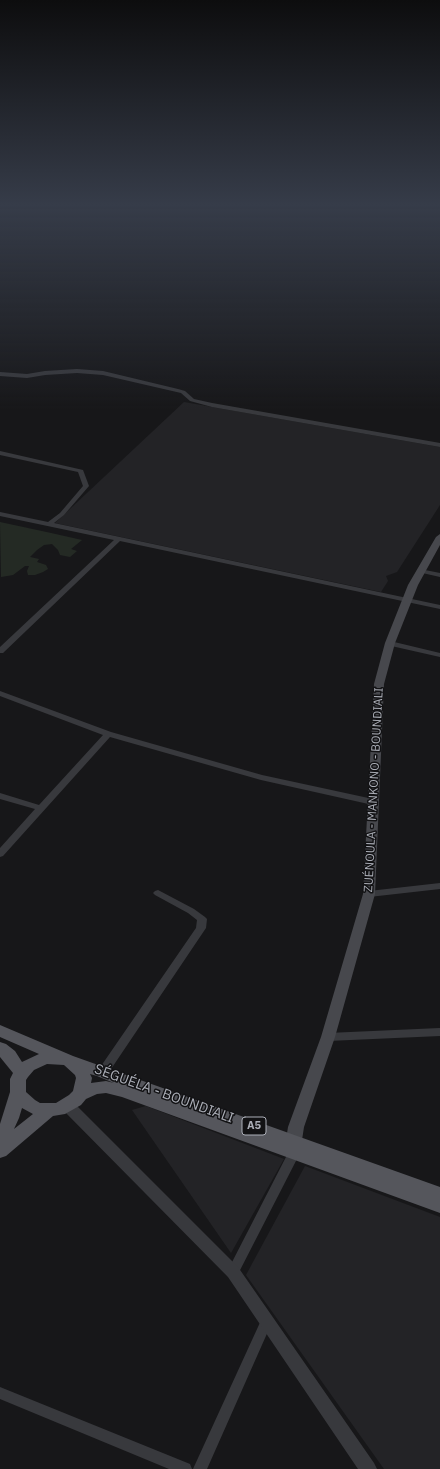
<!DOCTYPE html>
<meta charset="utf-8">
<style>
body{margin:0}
canvas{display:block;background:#171719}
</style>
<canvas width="440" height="1469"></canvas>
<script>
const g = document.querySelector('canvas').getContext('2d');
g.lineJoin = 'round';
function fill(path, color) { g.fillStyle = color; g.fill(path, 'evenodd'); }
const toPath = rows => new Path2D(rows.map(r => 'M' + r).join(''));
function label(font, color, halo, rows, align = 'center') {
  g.font = font + ' "IBM Plex Sans",sans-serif'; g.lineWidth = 3; g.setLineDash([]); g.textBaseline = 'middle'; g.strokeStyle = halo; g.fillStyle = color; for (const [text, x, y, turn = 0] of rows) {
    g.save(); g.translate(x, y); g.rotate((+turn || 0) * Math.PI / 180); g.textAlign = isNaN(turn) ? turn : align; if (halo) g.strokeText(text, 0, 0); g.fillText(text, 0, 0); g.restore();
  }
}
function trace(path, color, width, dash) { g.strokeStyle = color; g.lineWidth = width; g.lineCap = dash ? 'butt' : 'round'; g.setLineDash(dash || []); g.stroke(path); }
fill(toPath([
 [184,402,440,447,440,505,397,572,386,576,388,581,381,592,55,523],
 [146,1106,284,1159,231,1253,132,1110],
 [305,1166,440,1217,440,1469,384,1469,246,1275]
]), '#232326');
fill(toPath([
 [0,522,51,533,82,540,71,549,77,551,70,557,60,555,58,550,52,544,44,545,37,550,30,557,39,559,37,562,46,565,48,569,43,572,35,575,28,575,27,571,29,566,25,566,13,575,1,577]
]), '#242a24');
fill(toPath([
 [77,369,103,371,178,389,185,391,194,399,212,403,440,443,440,447,212,407,190,401,181,393,103,375,77,373,45,375,27,378,0,376,0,372,27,374,45,371,77,369],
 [0,451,83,470,89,486,64,515,54,523,440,605,440,609,120,541,3,653,0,653,0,647,114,540,0,516,0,512,48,522,60,513,83,486,78,472,0,455,0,451],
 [420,569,440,573,440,577,418,572,418,570,420,569],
 [387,641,390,641,440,653,440,657,387,645,386,643,387,641],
 [0,691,111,732,262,775,373,799,377,802,373,805,261,780,110,737,3,856,0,857,0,848,35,809,0,799,0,793,39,805,103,735,0,696,0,691],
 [440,883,440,889,369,897,366,896,364,894,366,892,369,891,440,883],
 [158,890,194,909,205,917,207,919,206,928,107,1075,103,1076,99,1075,98,1072,99,1069,196,928,197,920,188,913,155,895,153,893,155,891,158,890],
 [440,1028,440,1036,328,1041,324,1040,323,1037,324,1034,328,1033,440,1028],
 [293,1144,297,1146,299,1149,298,1157,237,1276,233,1277,229,1276,227,1272,229,1268,286,1157,289,1146,293,1144],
 [267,1314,271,1316,273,1320,207,1469,193,1469,263,1316,267,1314],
 [0,1387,190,1464,192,1469,169,1469,0,1399,0,1387]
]), '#38393d');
fill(toPath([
 [67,1100,72,1101,238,1267,374,1463,377,1469,358,1469,228,1277,62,1109,60,1105,62,1101,67,1100]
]), '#38393d');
fill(toPath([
 [440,534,440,545,418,585,395,643,384,684,375,894,335,1037,304,1127,302,1140,299,1144,294,1146,289,1144,286,1140,288,1127,321,1037,363,894,374,684,385,643,408,585,436,537,440,534]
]), '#47484d');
fill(toPath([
 [0,1025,73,1056,440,1187,440,1213,122,1097,106,1093,97,1094,86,1099,81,1105,65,1114,53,1116,6,1156,0,1158,0,1124,10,1092,10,1079,13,1073,0,1057,0,1042,6,1044,15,1051,22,1062,39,1054,0,1037,0,1025],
 [47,1064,64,1065,75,1075,76,1078,73,1091,69,1095,56,1103,40,1103,35,1100,26,1092,26,1080,28,1077,34,1070,47,1064],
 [90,1074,97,1076,114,1083,106,1081,91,1083,92,1078,90,1074],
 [22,1108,33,1114,14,1129,19,1118,22,1108]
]), '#55565c');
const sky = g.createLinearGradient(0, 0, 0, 410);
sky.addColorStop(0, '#0d0d0e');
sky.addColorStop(0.5, '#363c49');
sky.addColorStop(1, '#363c4900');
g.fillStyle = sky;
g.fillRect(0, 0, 440, 410);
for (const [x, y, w] of [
 [254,1126,24]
]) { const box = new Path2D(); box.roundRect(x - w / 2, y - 9, w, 18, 3); g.fillStyle = '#121214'; g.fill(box); trace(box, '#abaeb7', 1); }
label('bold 11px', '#abaeb7', null, [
 ["A5",254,1126]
]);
label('12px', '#abaeb7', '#121214', [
 ["ZUÉNOULA - MANKONO - BOUNDIALI",374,790,-87]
]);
label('14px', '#abaeb7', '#121214', [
 ["SÉGUÉLA - BOUNDIALI",164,1094,20]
]);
</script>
